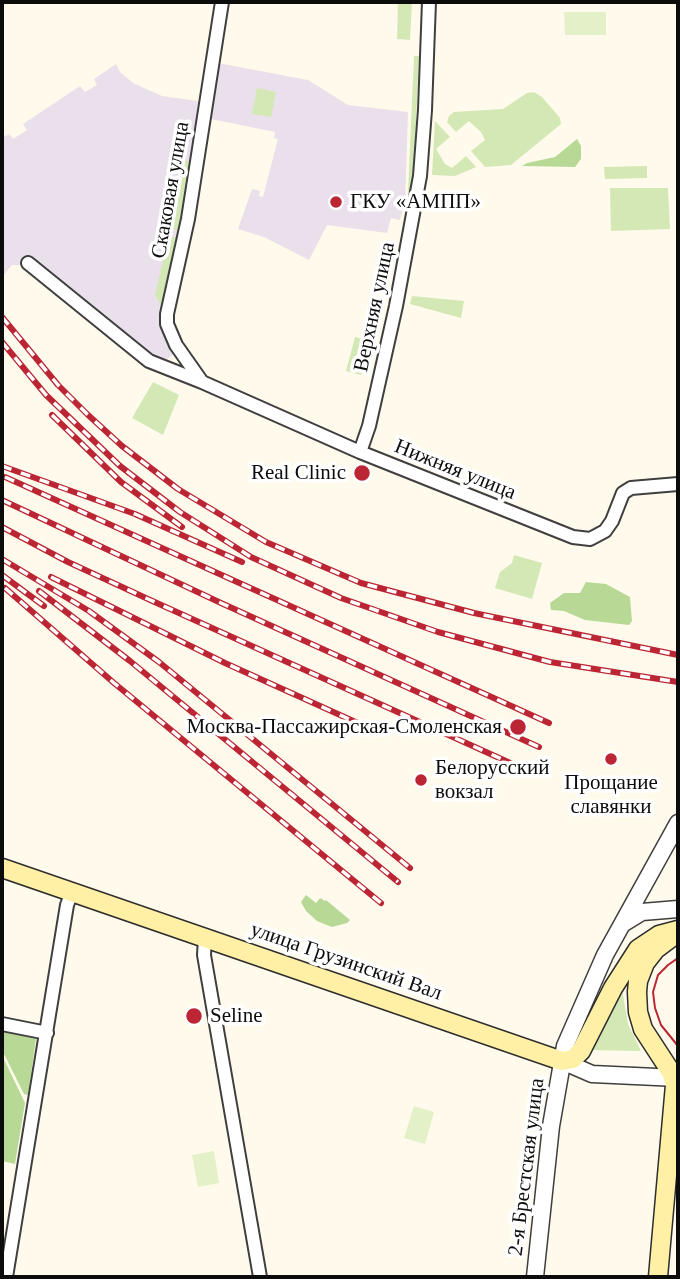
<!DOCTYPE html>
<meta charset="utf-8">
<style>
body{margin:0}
#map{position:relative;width:680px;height:1279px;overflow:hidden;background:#fffaeb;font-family:"Times New Roman",serif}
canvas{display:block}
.frame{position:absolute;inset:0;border:4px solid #0c0c0c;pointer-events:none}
</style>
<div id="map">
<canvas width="680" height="1279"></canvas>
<div class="frame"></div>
</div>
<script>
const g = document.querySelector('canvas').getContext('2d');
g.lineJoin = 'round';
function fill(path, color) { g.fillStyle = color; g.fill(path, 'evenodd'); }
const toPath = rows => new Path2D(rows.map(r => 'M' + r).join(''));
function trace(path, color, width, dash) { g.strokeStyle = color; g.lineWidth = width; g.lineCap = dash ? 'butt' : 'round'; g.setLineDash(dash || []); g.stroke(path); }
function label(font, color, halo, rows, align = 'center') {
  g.font = font + ' "Times New Roman",serif'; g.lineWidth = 7; g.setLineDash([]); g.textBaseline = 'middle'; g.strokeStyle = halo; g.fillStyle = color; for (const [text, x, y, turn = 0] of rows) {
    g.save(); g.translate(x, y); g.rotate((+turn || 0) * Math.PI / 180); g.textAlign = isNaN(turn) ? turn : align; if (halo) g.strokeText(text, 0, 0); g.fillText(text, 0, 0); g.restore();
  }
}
fill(toPath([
 [218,63,308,80,348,105,408,112,405,202,400,220,391,218,387,233,327,225,309,260,264,237,238,229,252,189,260,191,259,196,263,197,278,139,274,138,275,132,211,119],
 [116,64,120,72,133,83,162,96,198,101,192,166,179,241,162,313,165,337,174,354,152,370,26,265,12,265,2,277,2,138,9,134,13,139,27,130,23,124,80,86,85,92,97,85,94,79]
]), '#e9e0eb');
fill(toPath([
 [398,2,412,2,410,40,397,39],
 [414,56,419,56,413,192,411,194,408,192],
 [257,88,276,92,271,117,252,114],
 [534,92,542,97,560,118,561,124,511,165,485,167,471,151,485,140,481,132,469,121,456,132,447,122,449,116,454,112,503,109,527,93],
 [435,121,450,137,436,149,445,164,452,168,466,156,476,167,455,176,432,175],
 [187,160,191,164,181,229,177,231,172,228,184,164],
 [647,166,647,178,605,179,604,167],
 [610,188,668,188,670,229,611,231],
 [171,237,176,237,179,241,163,303,160,304,155,295,168,240],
 [412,296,464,301,461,318,410,304],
 [355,337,370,341,361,375,346,371],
 [153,382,179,395,163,435,132,418],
 [514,555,542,563,532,599,495,588,500,572,512,563],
 [622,989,628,1024,641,1051,591,1050]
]), '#d3e8b5');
fill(toPath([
 [577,139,581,146,581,159,575,167,522,166,527,163,555,157],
 [586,582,606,584,630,597,632,621,629,625,585,620,564,611,551,610,550,603,564,593,580,593],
 [306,895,316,903,320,898,325,901,326,900,350,920,347,923,332,927,317,921,306,911,301,902],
 [2,1031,36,1039,28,1095,24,1094,2,1050],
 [2,1055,25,1103,15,1164,2,1161]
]), '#b7d995');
fill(toPath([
 [564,12,606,12,606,35,565,35],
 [414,1106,434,1112,425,1144,404,1138],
 [214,1151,219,1183,198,1187,192,1155]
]), '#e4f0c7');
const minor = toPath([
 [222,2,188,219,167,314,167,324,176,345,202,382,360,452,573,537,590,539,605,531,612,521,623,493,631,488,678,484],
 [28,263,149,361,202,382],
 [360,452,369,426,396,306,420,176,425,110,429,2],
 [205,938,204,955,260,1277],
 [2,1024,47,1033],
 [6,1277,67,905,72,892]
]);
const tertiary = toPath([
 [624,923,642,912,678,909],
 [562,1061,592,1074,678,1078],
 [535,1277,551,1126,565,1046,605,955,678,823]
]);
const secondary = toPath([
 [2,868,562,1061,573,1059,581,1051,613,988,638,949,659,935,678,930],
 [658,1277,675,1085,671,1072,643,1029,638,1012,637,992,638,981,645,963,656,949,672,937]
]);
trace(minor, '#3f3f3f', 16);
trace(tertiary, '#3f3f3f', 19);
trace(secondary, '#2e2e2e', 21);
trace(minor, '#fff', 12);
trace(tertiary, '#fff', 16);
trace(secondary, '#fff0a6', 18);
trace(toPath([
 [678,958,668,965,658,975,653,992,655,1008,661,1025,678,1046]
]), '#bb2534', 2);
const rail = toPath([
 [2,317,58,385,87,414,122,446,178,489,266,542,361,583,474,613,678,655],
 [2,342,46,395,120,466,180,512,251,557,341,598,438,632,550,662,678,682],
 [52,415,121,482,182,527],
 [2,466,135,514,242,562],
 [5,477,549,723],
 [2,500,221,603,539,747],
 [2,527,68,562,148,599,528,771],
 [2,559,89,611,159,662,410,868],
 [2,575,44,606],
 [51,577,225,663,371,729],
 [5,588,114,683,381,903],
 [39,591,130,661,398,882]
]);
trace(rail, '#bb2534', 6);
trace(rail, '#fff', 3.5, [10]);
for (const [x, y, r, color] of [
 [336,202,7,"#bb2534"],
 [362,473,9,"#bb2534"],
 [518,727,9,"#bb2534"],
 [611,759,7,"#bb2534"],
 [421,780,7,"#bb2534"],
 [194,1016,9,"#bb2534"]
]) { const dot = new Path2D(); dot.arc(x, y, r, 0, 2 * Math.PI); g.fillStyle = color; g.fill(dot); trace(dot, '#fff', 2.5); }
label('21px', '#0c0c0c', '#fff', [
 ["Скаковая улица",171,190,-80],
 ["Верхняя улица",375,307,-78],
 ["Нижняя улица",455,470,22],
 ["улица Грузинский Вал",346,962,19],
 ["2-я Брестская улица",527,1167,-83]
]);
label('21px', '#0c0c0c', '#fff', [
 ["ГКУ «АМПП»",350,202],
 ["Real Clinic",346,473,"right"],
 ["Москва-Пассажирская-Смоленская",502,727,"right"],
 ["Белорусский",435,768],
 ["вокзал",435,792],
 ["Прощание",611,783,"center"],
 ["славянки",611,807,"center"],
 ["Seline",210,1016]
], 'left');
</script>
